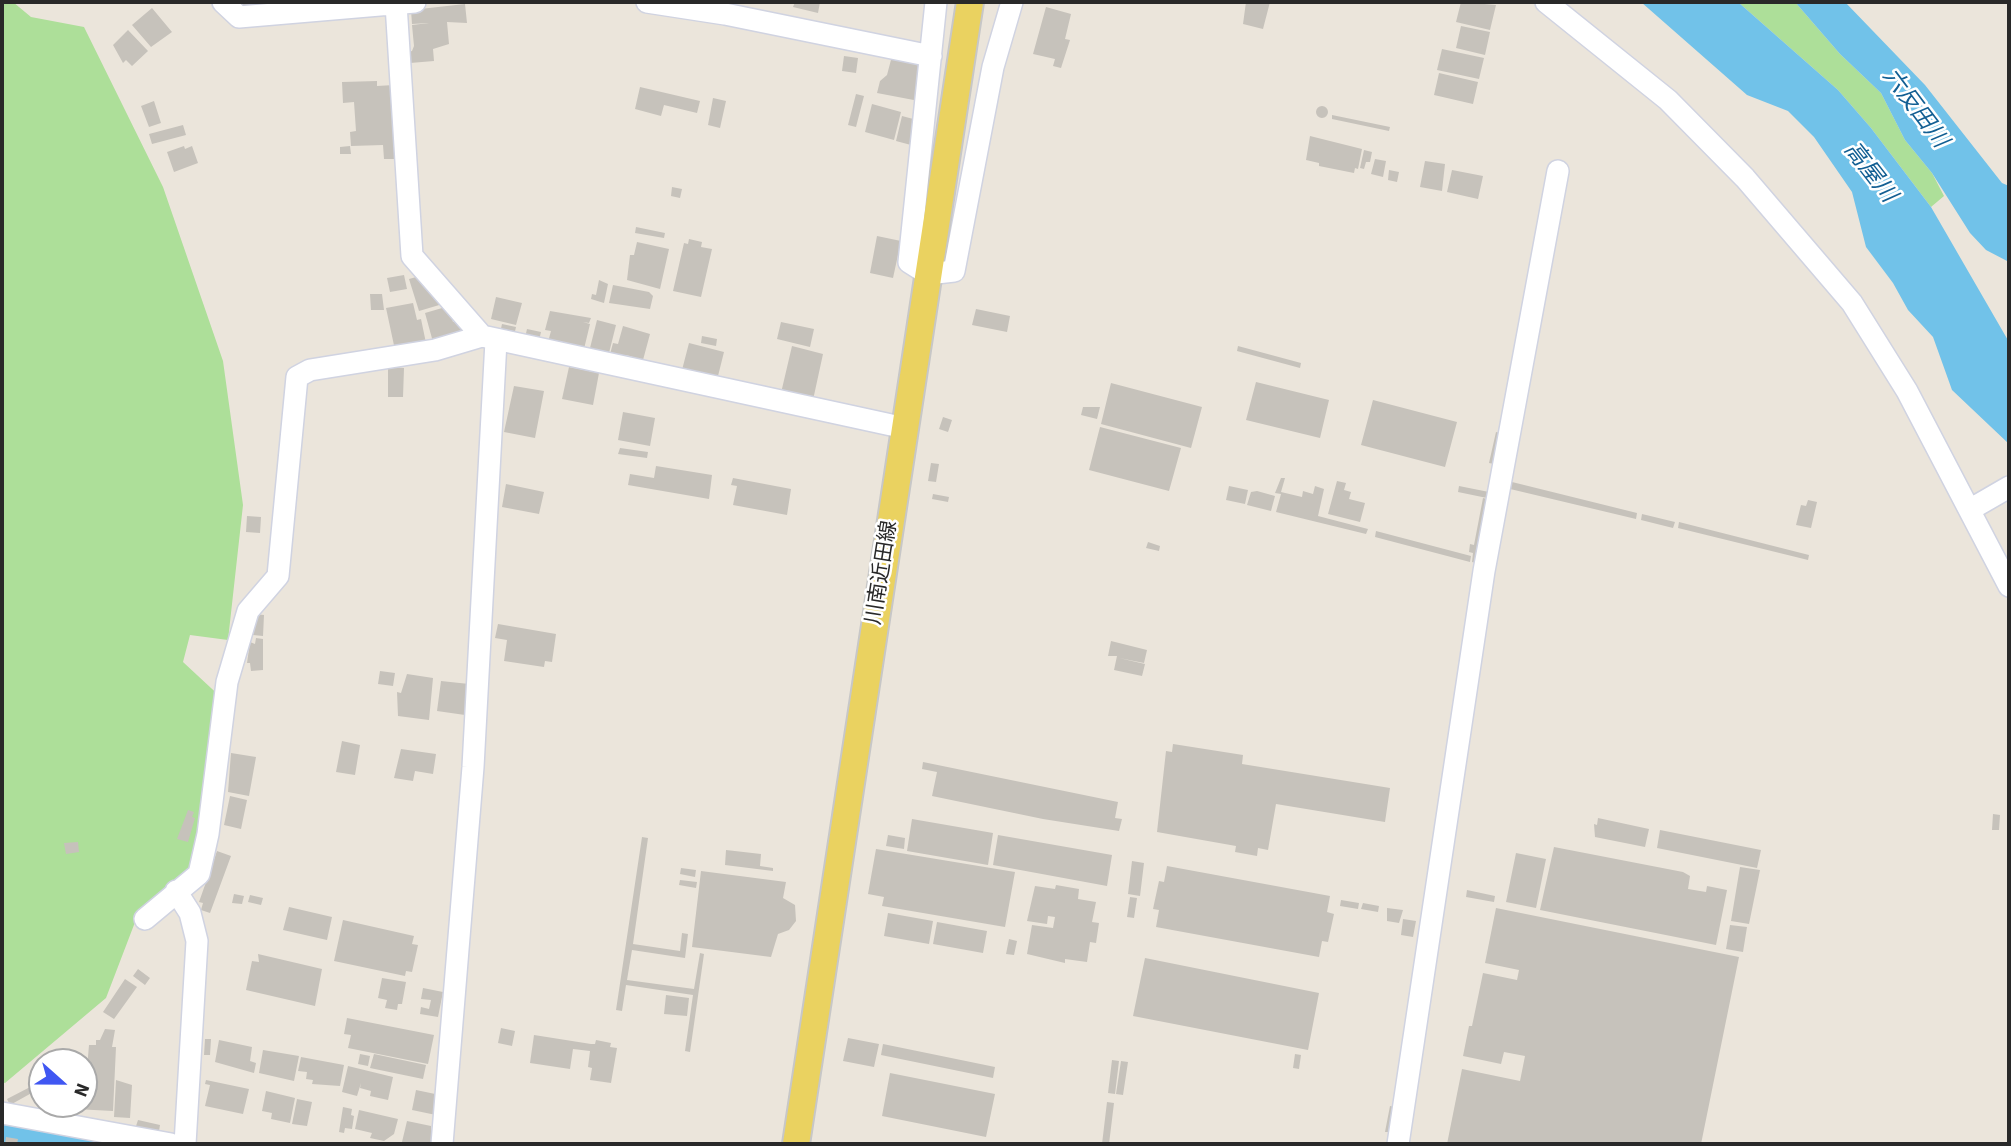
<!DOCTYPE html>
<meta charset="utf-8">
<style>
body{margin:0}
#map{position:relative;width:2011px;height:1146px;overflow:hidden;background:#ebe5db;font-family:"Source Sans 3",sans-serif}
canvas{display:block}
.frame{position:absolute;inset:0;border:4px solid #292929;pointer-events:none}
.north{position:absolute;left:28px;top:1048px;width:70px;height:70px;box-sizing:border-box;background:#fff;border:2px solid #a9a9a9;border-radius:50%;rotate:111deg;font-size:19px;font-weight:700;line-height:28px;text-align:center;color:#292929}
.north::after{content:'';display:block;margin:auto;width:24px;height:32px;background:#4057f2;clip-path:polygon(50% 0,100% 100%,50% 72%,0 100%)}
</style>
<div id="map">
<canvas width="2011" height="1146"></canvas>
<div class="frame"></div>
<div class="north">N</div>
</div>
<script>
const g = document.querySelector('canvas').getContext('2d');
g.lineJoin = 'round';
function fill(path, color) { g.fillStyle = color; g.fill(path, 'evenodd'); }
const toPath = rows => new Path2D(rows.map(r => 'M' + r).join(''));
function trace(path, color, width, dash) { g.strokeStyle = color; g.lineWidth = width; g.lineCap = dash ? 'butt' : 'round'; g.setLineDash(dash || []); g.stroke(path); }
function label(font, color, halo, rows, align = 'center') {
  g.font = font + ' "Source Sans 3","Noto Sans JP",sans-serif'; g.lineWidth = 5; g.setLineDash([]); g.textBaseline = 'middle'; g.strokeStyle = halo; g.fillStyle = color; for (const [text, x, y, turn = 0] of rows) {
    g.save(); g.translate(x, y); g.rotate((+turn || 0) * Math.PI / 180); g.textAlign = isNaN(turn) ? turn : align; if (halo) g.strokeText(text, 0, 0); g.fillText(text, 0, 0); g.restore();
  }
}
fill(toPath([
 [2,2,13,2,31,17,84,27,163,187,223,361,243,505,228,640,190,635,183,662,225,701,202,859,137,917,106,998,5,1083,2,1082],
 [1738,2,1795,2,1840,54,1881,93,1905,140,1932,173,1944,196,1931,207,1871,128,1838,90]
]), '#addf99');
fill(toPath([
 [1641,2,1738,2,1838,90,1871,128,1931,207,2009,342,2009,444,1952,390,1933,337,1908,310,1893,283,1866,247,1852,192,1814,137,1788,111,1747,95],
 [1795,2,1845,2,1925,85,2002,183,2009,186,2009,262,1986,250,1970,233,1932,173,1905,140,1881,93,1840,54]
]), '#71c2e9');
trace(toPath([
 [2,1128,43,1131,110,1144]
]), '#71c2e9', 33);
fill(toPath([
 [240,2,272,2,272,5,240,6],
 [795,2,820,2,818,13,793,7],
 [1246,2,1270,2,1263,29,1243,24],
 [1461,2,1496,5,1490,30,1456,22],
 [465,4,467,23,447,22,449,44,433,49,434,61,410,63,408,52,412,51,414,46,412,25,429,23,412,24,411,10],
 [1046,7,1071,14,1065,39,1070,40,1061,68,1053,66,1055,59,1033,54],
 [152,8,172,32,151,47,132,25],
 [1461,26,1490,32,1485,55,1456,48],
 [128,30,148,51,132,66,126,60,123,63,113,45],
 [1442,49,1484,58,1479,79,1437,70],
 [844,56,858,58,856,73,842,71],
 [892,56,920,62,917,76,921,78,919,101,877,93,880,81,887,75],
 [1439,73,1478,82,1473,104,1434,95],
 [377,81,377,86,394,85,399,159,384,159,383,145,351,146,350,132,356,131,354,102,343,103,342,82],
 [640,87,700,101,697,113,664,105,661,116,635,109],
 [856,94,864,96,856,127,848,125],
 [713,98,726,101,720,128,708,125],
 [154,101,161,123,149,127,141,106],
 [872,104,901,112,894,140,865,132],
 '1316 112a6 6 0 1 1 12 0a6 6 0 1 1-12 0Z',
 [1332,115,1390,127,1389,131,1332,119],
 [902,116,917,120,911,145,896,141],
 [183,125,186,135,152,144,149,134],
 [1310,136,1362,149,1358,169,1355,168,1354,173,1319,166,1319,163,1306,160],
 [184,146,185,149,192,146,198,163,174,172,167,152],
 [350,146,351,154,340,154,340,147],
 [1364,150,1372,152,1370,162,1366,162,1364,169,1360,168],
 [1375,159,1386,161,1383,177,1371,174],
 [1425,161,1445,164,1442,191,1420,187],
 [1389,170,1399,172,1397,182,1388,180],
 [1452,170,1483,176,1478,199,1447,192],
 [672,187,682,189,680,198,671,196],
 [636,227,665,233,664,238,635,233],
 [877,236,901,241,893,278,870,273],
 [689,239,702,242,701,247,712,249,701,297,673,291,684,243,688,244],
 [637,242,669,249,660,289,627,280,630,255,634,255],
 [404,275,407,289,390,292,387,278],
 [420,276,446,303,419,311,409,279],
 [599,280,608,284,604,303,591,299,592,294,596,295],
 [613,285,649,292,653,296,650,309,609,303],
 [370,294,382,294,384,310,371,310],
 [496,297,522,303,516,325,491,319],
 [413,303,417,320,421,319,426,343,395,350,386,308],
 [449,306,453,322,459,321,463,334,433,342,425,313],
 [976,309,1010,316,1007,332,972,325],
 [550,311,591,318,589,323,583,322,590,324,583,353,548,342,551,331,545,330],
 [597,320,616,325,608,357,589,352],
 [781,322,814,329,810,347,777,339],
 [502,324,516,327,513,340,499,337],
 [623,326,650,334,643,360,626,355,624,362,609,358,613,343,618,344],
 [527,329,541,332,538,345,524,342],
 [702,336,717,339,716,346,701,343],
 [689,343,724,352,717,380,682,370],
 [792,346,823,354,813,400,781,393],
 [1238,346,1301,363,1300,368,1237,351],
 [388,367,404,368,403,397,388,397],
 [569,367,599,373,593,405,562,399],
 [1256,382,1329,400,1320,438,1246,420],
 [1111,383,1202,407,1191,448,1101,424],
 [514,386,544,391,535,438,504,432],
 [1373,400,1457,422,1445,467,1361,445],
 [1083,407,1100,407,1097,419,1081,415],
 [623,412,655,418,650,446,618,440],
 [943,417,952,420,948,432,939,429],
 [1100,427,1181,448,1169,491,1089,470],
 [1496,432,1500,433,1494,464,1489,463],
 [620,448,648,452,647,458,618,454],
 [931,463,939,464,936,482,928,481],
 [656,466,712,475,709,499,628,485,630,474,654,478],
 [733,478,791,489,787,515,733,505,737,486,731,485],
 [1281,478,1285,478,1281,492,1302,497,1303,491,1313,494,1315,486,1324,489,1318,516,1368,529,1366,534,1276,512,1281,494,1275,493],
 [1337,481,1346,483,1344,490,1351,492,1349,499,1365,503,1360,522,1328,514],
 [1508,481,1637,513,1636,519,1506,488],
 [506,484,544,492,539,514,502,507],
 [1229,486,1248,490,1245,504,1226,500],
 [1459,486,1489,492,1487,498,1458,492],
 [1257,491,1275,496,1271,511,1247,505,1251,492],
 [933,494,949,497,948,502,932,499],
 [1483,498,1487,499,1476,563,1472,562,1473,553,1469,552,1470,544,1474,545],
 [1808,500,1817,502,1811,528,1796,525,1801,505,1806,506],
 [1642,514,1675,522,1673,528,1641,520],
 [247,516,261,517,260,533,246,532],
 [1679,522,1809,555,1808,560,1678,528],
 [1376,531,1471,556,1470,562,1375,537],
 [1148,542,1160,546,1159,551,1146,548],
 [254,614,264,615,263,636,253,635],
 [498,624,556,634,552,662,545,661,544,667,504,661,507,640,495,638],
 [256,638,263,639,263,670,251,671,250,663,247,663,250,642,255,644],
 [1111,641,1147,650,1144,663,1119,658,1145,664,1142,676,1114,670,1117,656,1108,656],
 [380,671,395,673,393,686,378,684],
 [407,674,433,678,429,720,398,716,397,692,401,693],
 [441,681,469,684,465,715,437,711],
 [342,741,360,745,355,775,336,772],
 [1173,744,1243,755,1242,764,1390,788,1385,822,1276,804,1268,850,1258,848,1257,856,1235,852,1236,846,1157,832,1166,751,1172,752],
 [401,749,436,754,433,774,415,771,413,781,394,778],
 [231,753,256,757,249,796,228,792],
 [923,762,1118,802,1115,818,1122,819,1119,831,1043,819,932,796,937,772,922,769],
 [230,796,247,800,241,829,224,825],
 [188,810,194,812,192,817,195,818,188,842,177,839],
 [1993,814,2000,815,1999,830,1992,830],
 [1598,818,1649,829,1645,847,1595,837,1594,824,1597,825],
 [912,819,993,833,988,865,907,851],
 [1660,830,1761,850,1757,868,1657,848],
 [888,835,905,838,904,849,886,846],
 [998,835,1112,855,1107,886,993,865],
 [642,837,648,838,633,944,680,951,682,933,688,934,685,958,632,950,627,980,694,989,700,953,704,954,690,1052,685,1051,693,995,626,985,622,1011,616,1010],
 [78,842,79,852,66,854,64,843],
 [1554,847,1683,872,1690,876,1688,889,1706,892,1707,886,1727,890,1716,945,1540,910],
 [876,849,1015,872,1005,927,882,906,884,897,868,894],
 [726,850,761,854,760,866,773,868,773,871,725,865],
 [217,851,231,856,210,913,201,910,203,903,199,902],
 [1516,853,1546,859,1536,908,1506,902],
 [1132,861,1144,863,1140,896,1128,894],
 [1167,866,1330,896,1327,912,1334,914,1328,942,1322,941,1319,957,1156,927,1159,910,1153,909,1159,881,1164,882],
 [1740,867,1760,870,1749,924,1731,921],
 [681,868,696,870,695,877,680,874],
 [701,871,786,882,783,898,795,905,796,921,789,930,778,934,771,957,692,947],
 [680,880,697,882,696,888,679,885],
 [1056,885,1079,889,1078,899,1096,902,1092,922,1099,923,1096,943,1090,942,1087,962,1065,959,1065,963,1027,954,1032,925,1053,928,1055,917,1048,916,1047,924,1027,921,1035,886,1055,889],
 [1467,890,1495,896,1494,902,1466,897],
 [234,894,244,896,242,904,232,903],
 [250,895,263,898,261,905,248,902],
 [1130,897,1137,898,1134,918,1127,917],
 [1341,900,1359,903,1358,909,1340,906],
 [1363,903,1379,906,1378,912,1361,909],
 [289,907,332,917,327,940,283,930],
 [1387,908,1403,910,1399,923,1387,921],
 [1496,908,1739,957,1701,1144,1447,1144,1462,1069,1520,1081,1525,1056,1504,1052,1501,1064,1463,1056,1469,1026,1472,1026,1483,973,1517,980,1519,970,1485,963],
 [888,913,933,921,929,944,884,936],
 [1403,919,1416,921,1413,937,1401,935],
 [343,920,414,936,412,944,418,945,412,972,406,971,405,976,334,961],
 [937,922,987,931,983,953,933,944],
 [1730,925,1747,927,1743,952,1726,949],
 [1009,939,1017,941,1014,955,1006,954],
 [258,954,322,969,315,1006,246,990,252,961,259,962],
 [1145,958,1319,993,1308,1050,1133,1016],
 [138,969,150,978,145,985,133,976],
 [382,978,406,982,402,1004,398,1004,397,1010,385,1008,387,1000,378,998],
 [125,979,137,987,114,1019,103,1012],
 [423,988,443,992,438,1017,420,1014,421,1007,429,1009,431,1000,421,999],
 [666,995,689,998,687,1016,664,1014],
 [347,1018,434,1035,428,1064,348,1048,351,1035,344,1034],
 [501,1028,515,1031,512,1046,498,1043],
 [105,1029,115,1030,112,1047,116,1047,113,1111,75,1109,75,1104,84,1104,89,1045,96,1045,96,1040,100,1040],
 [534,1035,591,1044,595,1044,596,1040,611,1043,610,1047,617,1048,611,1083,590,1080,592,1068,588,1067,590,1051,573,1049,570,1069,530,1063],
 [848,1038,879,1044,874,1067,843,1061],
 [205,1039,211,1039,210,1055,204,1055],
 [219,1040,252,1047,250,1061,256,1063,254,1073,215,1062],
 [883,1044,995,1067,993,1078,881,1055],
 [263,1050,299,1056,294,1081,259,1073],
 [360,1054,370,1056,368,1066,358,1064],
 [374,1054,426,1065,423,1079,370,1068],
 [1295,1054,1301,1055,1299,1069,1293,1068],
 [301,1057,344,1065,340,1086,312,1084,313,1080,306,1079,307,1072,298,1071],
 [1112,1060,1119,1061,1115,1094,1108,1093],
 [1121,1061,1128,1062,1123,1095,1116,1094],
 [42,1066,42,1077,36,1081,31,1073],
 [348,1066,393,1077,388,1100,370,1096,371,1091,360,1088,361,1083,357,1096,342,1092],
 [890,1073,995,1094,986,1137,882,1116],
 [116,1080,132,1085,130,1118,114,1117],
 [206,1080,249,1089,243,1114,205,1106,210,1085,205,1084],
 [34,1085,37,1090,10,1105,7,1099],
 [416,1090,440,1095,436,1115,412,1110],
 [266,1091,295,1098,290,1123,271,1119,272,1113,262,1111],
 [297,1099,312,1102,307,1126,292,1124],
 [1107,1102,1114,1103,1109,1144,1102,1144],
 [1390,1106,1395,1107,1390,1132,1385,1132],
 [343,1107,352,1109,351,1115,354,1116,352,1129,345,1128,344,1133,339,1132],
 [359,1110,398,1119,394,1134,384,1141,370,1138,372,1133,355,1129],
 [138,1120,160,1125,159,1131,136,1126],
 [407,1121,431,1126,431,1144,402,1142],
 [6,1137,18,1139,17,1144,5,1144]
]), '#c6c2bb');
const minor = toPath([
 [223,2,239,17,415,2],
 [647,2,725,14,931,56],
 [936,2,909,262,928,274,954,271,993,67,1012,2],
 [1546,2,1668,100,1745,178,1852,303,1907,391,2009,586],
 [396,4,412,256,482,336,905,428],
 [1971,509,2009,487],
 [176,891,190,913,197,941,185,1144],
 [145,919,199,874,208,834,227,682,248,611,278,576,297,377,310,370,435,350,482,336],
 [2,1113,171,1144],
 [442,1144,473,767,496,341],
 [1398,1144,1484,571,1558,171]
]);
const major = toPath([
 [796,1144,970,2]
]);
trace(minor, '#d0d3e1', 24);
trace(major, '#c7c7c7', 30);
trace(minor, '#fff', 21);
trace(major, '#ead260', 26);
label('21px', '#292929', '#fff', [
 ["川南近田線",883,573,-81]
]);
label('italic 23px', '#125f93', '#fff', [
 ["六反田川",1914,109,53],
 ["高屋川",1869,173,52]
]);
</script>
